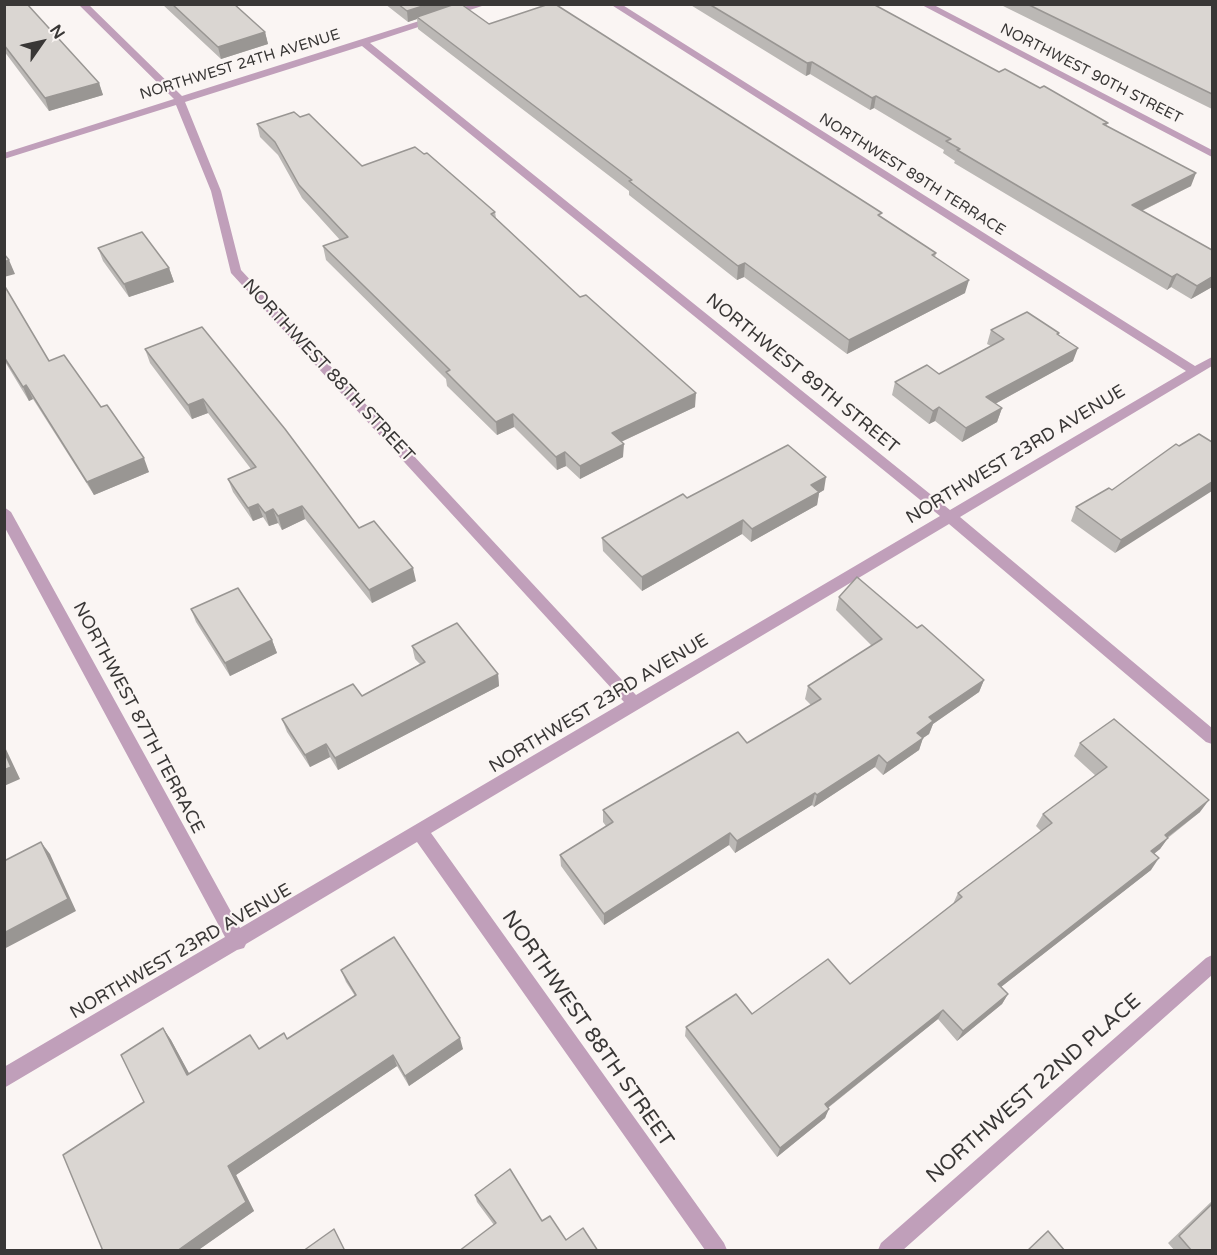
<!DOCTYPE html>
<style>
body{margin:0}
#map{position:relative;width:1217px;height:1255px;overflow:hidden;background:#faf5f3;font-family:"Varela Round",sans-serif}
canvas{display:block}
.frame{position:absolute;inset:0;border:6px solid #393736;pointer-events:none}
.north{position:absolute;left:12px;top:12px;width:60px;height:60px;-webkit-text-stroke:4px #faf5f3;paint-order:stroke;rotate:56deg;font-size:16px;font-weight:700;line-height:24px;text-align:center;color:#393736}
.north::after{content:'';display:block;margin:auto;width:21px;height:27px;background:#393736;clip-path:polygon(50% 0,100% 100%,50% 72%,0 100%)}
</style>
<div id="map">
<canvas width="1217" height="1255"></canvas>
<div class="frame"></div>
<div class="north">N</div>
</div>
<script>
const g = document.querySelector('canvas').getContext('2d');
g.lineJoin = 'round';
const toPath = rows => new Path2D(rows.map(r => 'M' + r).join(''));
function fill(path, color) { g.fillStyle = color; g.fill(path, 'evenodd'); }
function trace(path, color, width, dash) { g.strokeStyle = color; g.lineWidth = width; g.lineCap = dash ? 'butt' : 'round'; g.setLineDash(dash || []); g.stroke(path); }
function label(font, color, halo, rows, align = 'center') {
  g.font = font + ' "Varela Round",sans-serif'; g.lineWidth = 4.5; g.setLineDash([]); g.textBaseline = 'middle'; g.strokeStyle = halo; g.fillStyle = color; for (const [text, x, y, turn = 0] of rows) {
    g.save(); g.translate(x, y); g.rotate((+turn || 0) * Math.PI / 180); g.textAlign = isNaN(turn) ? turn : align; if (halo) g.strokeText(text, 0, 0); g.fillText(text, 0, 0); g.restore();
  }
}
fill(toPath([
 [78,4,88,4,182,96,473,4,488,4,370,43,950,510,1186,371,610,4,621,4,1195,366,1212,357,1212,366,960,517,1212,728,1212,744,1206,742,949,524,431,833,724,1243,727,1250,705,1250,417,842,246,944,244,948,237,950,4,1088,4,1067,225,937,4,526,4,507,11,512,240,928,624,702,231,273,211,191,176,105,4,159,4,153,174,99,78,4],
 [362,46,940,516,636,695,241,270,221,191,185,102,362,46],
 [920,4,932,4,1212,150,1212,157,920,4],
 [1212,955,1212,975,903,1250,878,1250,881,1243,1206,958,1212,955]
]), '#c09fba');
fill(toPath([
 [4,4,99,83,103,95,49,111,4,51],
 [162,4,234,4,265,32,268,44,221,59],
 [385,4,450,4,450,6,489,24,881,217,936,253,935,257,965,293,847,354,744,277,737,280,629,195,629,191,418,29,417,19,408,22],
 [689,4,873,4,999,72,1040,88,1108,123,1106,126,1191,186,1142,211,1212,250,1212,287,1191,299,1171,287,1167,290,954,163,955,161,943,153,944,150,874,108,870,110,810,74,806,76],
 [999,4,1212,4,1212,109],
 [300,117,362,166,495,212,496,218,695,407,621,442,623,457,580,479,566,466,557,470,514,427,497,435,447,386,446,379,326,260,323,246,340,240,302,198,278,155,260,137,257,124],
 [98,248,169,268,174,282,129,297,103,261],
 [4,285,49,361,101,407,149,472,94,495,33,399,29,401,21,388,4,360],
 [991,330,1059,333,1058,334,1073,361,995,404,1002,408,997,422,962,442,935,421,929,424,892,395,895,382,939,374,991,346,987,344],
 [145,349,359,528,416,581,372,603,305,519,282,530,278,523,269,526,263,517,253,521,233,492,228,479,251,469,208,413,192,419,150,363],
 [1176,444,1115,553,1071,521,1076,507,1112,490],
 [824,490,819,493,817,505,751,542,742,534,642,591,603,551,602,538,687,498],
 [839,597,917,628,984,680,979,692,933,724,929,734,923,738,919,750,883,775,875,767,814,807,812,805,735,853,729,845,604,925,561,866,560,855,606,826,603,822,603,810,747,743,811,705,805,699,808,686,872,646,836,610],
 [191,609,272,640,277,653,230,676,196,622],
 [412,646,498,674,499,686,338,770,330,757,310,767,287,732,282,719,362,696,420,664,415,659],
 [1080,743,1200,812,1168,838,1160,849,1154,854,1151,870,1001,987,1008,994,1002,1004,957,1041,938,1019,828,1108,825,1118,777,1157,685,1036,686,1027,752,1014,850,984,953,904,958,893,1041,831,1036,826,1043,814,1096,776,1074,756],
 [341,970,463,1049,409,1086,397,1066,236,1175,254,1211,197,1251,103,1251,144,1102,163,1028,171,1040,189,1074,288,1039,355,996,346,982],
 [475,1195,542,1221,566,1240,494,1225,477,1202],
 [1212,1201,1212,1251,1175,1251,1168,1243]
]), '#bbb8b5');
fill(toPath([
 [429,4,450,4,451,9,417,17,417,19,408,22,407,11],
 [265,32,268,44,221,59,218,47],
 [812,62,810,74,806,76,807,63],
 [99,83,103,95,49,111,45,98],
 [876,96,874,108,870,110,872,98],
 [1196,173,1191,186,1127,218,1132,205],
 [9,260,15,274,4,277,4,262],
 [745,263,744,277,737,280,738,266],
 [169,268,174,282,129,297,124,284],
 [1177,274,1171,287,1167,290,1172,277],
 [1212,277,1212,287,1191,299,1197,286],
 [969,280,965,293,847,354,849,340],
 [1078,348,1073,361,982,411,986,397],
 [26,385,33,399,29,401,23,387],
 [696,393,695,407,612,446,612,433],
 [203,399,208,413,192,419,188,405],
 [939,407,935,421,929,424,933,411],
 [1002,408,997,422,962,442,966,428],
 [513,414,514,427,497,435,496,422],
 [624,444,623,457,580,479,580,466],
 [565,452,566,466,557,470,556,457],
 [144,458,149,472,94,495,87,482],
 [826,477,824,490,819,493,817,505,751,542,752,529,811,485],
 [1212,477,1212,491,1115,553,1121,540],
 [258,504,263,517,253,521,248,508],
 [302,506,305,519,282,530,278,516],
 [273,509,278,523,269,526,265,513],
 [743,520,742,534,642,591,642,577],
 [413,568,416,581,372,603,369,590],
 [272,640,277,653,230,676,225,663],
 [498,674,499,686,338,770,335,758],
 [984,680,979,692,933,724,929,734,913,745,917,733,929,717],
 [923,738,919,750,883,775,887,763],
 [326,744,330,757,310,767,305,755],
 [4,745,20,779,4,786],
 [879,755,875,767,814,807,817,795],
 [815,793,812,805,735,853,737,841],
 [1209,800,1200,812,1156,846,1165,835],
 [730,833,729,845,604,925,604,914],
 [1168,838,1160,849,1143,862,1151,851],
 [41,842,50,854,76,911,4,949,4,933],
 [1159,858,1151,870,992,994,998,984],
 [1008,994,1002,1004,957,1041,963,1031],
 [943,1010,938,1019,821,1113,825,1104],
 [163,1028,171,1040,196,1086,187,1075],
 [460,1038,463,1049,409,1086,405,1076],
 [393,1055,397,1066,236,1175,254,1211,197,1251,177,1251,228,1166],
 [829,1109,825,1118,777,1157,780,1148]
]), '#999693');
const building = toPath([
 [4,4,27,4,99,83,45,98,4,45,4,4],
 [172,4,234,4,265,32,218,47,172,4],
 [398,4,429,4,407,11,398,4],
 [455,4,461,4,489,24,549,4,555,4,882,213,878,215,936,253,932,255,969,280,849,340,745,263,738,266,629,181,632,180,417,17,455,4],
 [709,4,873,4,999,72,1005,69,1040,88,1044,86,1108,123,1103,124,1196,173,1132,205,1212,250,1212,277,1197,286,1177,274,1172,277,957,150,960,149,946,141,951,139,876,96,872,98,812,62,807,63,709,4],
 [1027,4,1212,4,1212,94,1027,4],
 [294,112,300,117,309,114,362,166,415,147,424,154,427,153,495,212,491,214,580,297,586,295,696,393,612,433,624,444,580,466,565,452,556,457,513,414,496,422,446,372,450,370,323,246,348,237,299,185,275,142,257,124,294,112],
 [142,232,169,268,124,284,98,248,142,232],
 [4,254,9,260,4,262,4,254],
 [4,285,49,361,64,355,101,407,107,405,144,458,87,482,26,385,23,387,4,357,4,285],
 [1027,312,1059,333,1057,334,1078,348,986,397,1002,408,966,428,939,407,933,411,895,382,927,365,939,374,1004,339,991,330,1027,312],
 [202,327,285,429,359,528,374,521,413,568,369,590,302,506,278,516,273,509,265,513,258,504,248,508,228,479,256,467,203,399,188,405,145,349,202,327],
 [1199,434,1212,442,1212,482,1121,540,1076,507,1109,488,1112,490,1176,444,1179,446,1199,434],
 [788,445,826,477,811,485,819,492,752,529,743,520,642,577,602,538,683,494,687,498,788,445],
 [857,577,917,628,922,625,984,680,929,717,933,721,917,733,923,738,887,763,879,755,817,795,815,793,737,841,730,833,604,914,560,855,613,822,603,810,646,785,738,732,747,743,821,699,808,686,882,639,839,597,857,577],
 [238,588,272,640,225,663,191,609,238,588],
 [457,623,498,674,335,758,326,744,305,755,282,719,353,684,362,696,425,662,412,646,457,623],
 [1114,719,1209,800,1165,835,1168,838,1151,851,1159,858,998,984,1008,994,963,1031,943,1010,825,1104,829,1109,780,1148,686,1027,736,994,752,1014,828,959,850,984,962,897,958,893,1052,823,1043,814,1107,767,1080,743,1114,719],
 [4,751,11,767,4,770,4,751],
 [41,842,68,899,4,933,4,861,41,842],
 [394,937,460,1038,405,1076,393,1055,228,1166,246,1202,177,1251,103,1251,63,1155,144,1102,121,1055,163,1028,187,1075,250,1035,259,1049,284,1033,287,1039,356,995,341,970,394,937],
 [510,1169,542,1221,550,1216,566,1240,583,1228,598,1251,459,1251,496,1223,475,1195,510,1169],
 [1212,1204,1212,1251,1192,1251,1179,1236,1212,1204],
 [334,1229,345,1251,303,1251,334,1229],
 [1048,1231,1065,1251,1027,1251,1048,1231]
]);
fill(building, '#dad6d2');
trace(building, '#999693', 1.5);
label('15px', '#393736', '#faf5f3', [
 ["NORTHWEST 24TH AVENUE",240,65,-17],
 ["NORTHWEST 90TH STREET",1091,74,27],
 ["NORTHWEST 89TH TERRACE",912,175,32]
]);
label('18px', '#393736', '#faf5f3', [
 ["NORTHWEST 88TH STREET",328,371,47],
 ["NORTHWEST 89TH STREET",802,374,39],
 ["NORTHWEST 23RD AVENUE",1016,455,-31],
 ["NORTHWEST 23RD AVENUE",599,704,-31],
 ["NORTHWEST 87TH TERRACE",138,718,62],
 ["NORTHWEST 23RD AVENUE",181,952,-30]
]);
label('21px', '#393736', '#faf5f3', [
 ["NORTHWEST 88TH STREET",587,1029,55],
 ["NORTHWEST 22ND PLACE",1034,1089,-41]
]);
</script>
